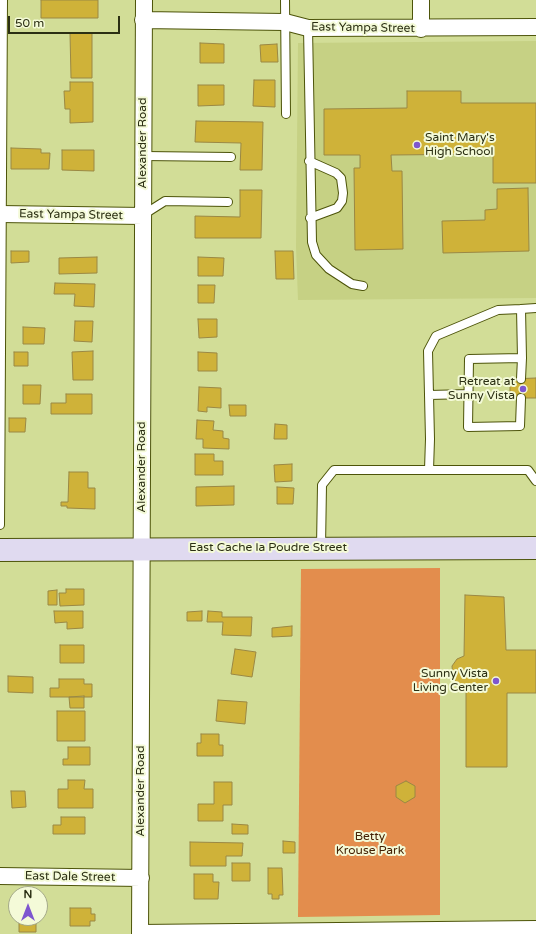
<!DOCTYPE html>
<style>
body{margin:0}
#map{position:relative;width:536px;height:934px;overflow:hidden;background:#d2dd97;font-family:"Varela Round",sans-serif}
canvas{display:block}
.north{position:absolute;left:8px;top:886px;width:40px;height:40px;box-sizing:border-box;background:#f4fad8;border:1px solid #a4a989;border-radius:50%;rotate:0deg;font-size:11px;font-weight:700;line-height:16px;text-align:center;color:#2b2f13}
.north::after{content:'';display:block;margin:auto;width:14px;height:18px;background:#7e56cf;clip-path:polygon(50% 0,100% 100%,50% 72%,0 100%)}
.scale{position:absolute;left:8px;top:16px;width:112px;height:18px;box-sizing:border-box;border:2px solid #2b2f13;border-top:0;padding-left:5px;font-size:12px;line-height:14px;white-space:nowrap;color:#2b2f13;-webkit-text-stroke:3px #f4fad8;paint-order:stroke}
</style>
<div id="map">
<canvas width="536" height="934"></canvas>
<div class="north">N</div>
<div class="scale">50 m</div>
</div>
<script>
const g = document.querySelector('canvas').getContext('2d');
g.lineJoin = 'round';
function fill(path, color) { g.fillStyle = color; g.fill(path, 'evenodd'); }
const toPath = rows => new Path2D(rows.map(r => 'M' + r).join(''));
function trace(path, color, width, dash) { g.strokeStyle = color; g.lineWidth = width; g.lineCap = dash ? 'butt' : 'round'; g.setLineDash(dash || []); g.stroke(path); }
function label(font, color, halo, rows, align = 'center') {
  g.font = font + ' "Varela Round",sans-serif'; g.lineWidth = 4; g.setLineDash([]); g.textBaseline = 'middle'; g.strokeStyle = halo; g.fillStyle = color; for (const [text, x, y, turn = 0] of rows) {
    g.save(); g.translate(x, y); g.rotate((+turn || 0) * Math.PI / 180); g.textAlign = isNaN(turn) ? turn : align; if (halo) g.strokeText(text, 0, 0); g.fillText(text, 0, 0); g.restore();
  }
}
fill(toPath([
 [536,41,536,298,298,300,296,247,298,43]
]), '#c6d184');
fill(toPath([
 [440,568,440,915,298,917,301,569]
]), '#e38d4d');
const building = toPath([
 [41,0,98,0,98,18,41,18,41,0],
 [70,33,92,33,92,78,71,78,70,33],
 [200,43,224,44,224,63,200,63,200,43],
 [277,44,278,62,261,62,260,45,277,44],
 [254,80,275,80,275,107,253,106,254,80],
 [70,82,93,82,93,122,70,123,70,109,65,109,64,91,70,91,70,82],
 [198,85,224,85,224,105,198,106,198,85],
 [407,91,461,91,461,103,536,103,536,183,493,183,493,154,391,155,392,171,402,171,403,249,355,250,354,168,360,168,360,155,324,155,324,109,407,108,407,91],
 [196,121,263,122,262,170,240,170,241,143,195,142,196,121],
 [11,148,41,149,41,153,50,153,49,169,11,169,11,148],
 [62,150,94,150,94,171,62,170,62,150],
 [528,188,529,251,443,253,442,221,485,220,485,210,497,209,497,189,528,188],
 [240,190,262,190,261,238,195,238,195,216,240,217,240,190],
 [11,251,29,251,29,262,11,263,11,251],
 [275,251,293,251,294,279,276,279,275,251],
 [97,257,97,273,59,274,59,258,97,257],
 [198,257,224,258,223,276,198,276,198,257],
 [55,283,95,284,94,307,74,306,75,294,54,294,55,283],
 [198,285,215,285,214,303,198,303,198,285],
 [198,319,217,319,217,337,199,338,198,319],
 [75,321,93,321,92,342,74,341,75,321],
 [23,327,45,328,44,344,23,344,23,327],
 [93,351,93,380,73,380,72,352,93,351],
 [14,352,28,352,28,366,14,366,14,352],
 [198,352,217,353,217,371,198,371,198,352],
 [536,378,536,398,510,398,510,379,536,378],
 [23,385,41,385,40,404,23,404,23,385],
 [199,387,221,388,221,408,207,407,207,412,198,411,199,387],
 [66,394,92,394,92,414,51,414,51,403,66,403,66,394],
 [229,405,246,405,246,416,230,416,229,405],
 [9,418,26,418,25,432,9,432,9,418],
 [197,420,214,421,213,430,223,431,223,438,229,439,229,449,203,448,203,439,196,439,197,420],
 [275,424,287,425,287,439,274,439,275,424],
 [195,454,214,454,214,461,223,461,223,475,195,475,195,454],
 [292,464,292,481,275,482,274,465,292,464],
 [69,472,88,472,88,488,95,488,95,509,67,508,67,506,61,506,61,502,68,502,69,472],
 [234,486,234,505,196,506,196,487,234,486],
 [277,487,294,488,293,504,277,504,277,487],
 [66,589,84,589,84,605,60,606,59,593,66,593,66,589],
 [57,590,57,605,48,605,48,591,57,590],
 [465,595,504,597,506,650,536,650,536,693,507,693,507,767,466,767,466,690,458,686,453,677,452,666,457,659,464,656,465,595],
 [54,611,83,611,83,628,67,629,67,622,55,623,54,611],
 [202,611,202,621,187,621,187,612,202,611],
 [208,611,222,612,222,617,252,617,251,636,222,635,223,622,207,622,208,611],
 [292,626,292,636,272,637,272,628,292,626],
 [60,645,84,645,84,663,60,663,60,645],
 [235,649,256,652,252,677,231,674,235,649],
 [8,676,33,677,33,693,8,692,8,676],
 [59,679,84,679,84,684,92,684,92,697,50,697,50,688,59,688,59,679],
 [84,696,84,708,70,708,69,697,84,696],
 [218,700,247,702,245,724,216,721,218,700],
 [57,711,85,711,85,741,57,741,57,711],
 [201,734,219,734,219,745,223,745,223,756,197,756,197,743,201,743,201,734],
 [68,747,90,747,90,765,63,765,63,759,68,759,68,747],
 [68,780,85,780,84,789,93,789,93,808,58,808,58,789,68,789,68,780],
 [406,781,415,786,415,797,405,803,396,797,396,786,406,781],
 [214,782,232,782,232,805,223,805,223,821,198,821,198,804,214,804,214,782],
 [11,791,25,791,26,807,12,808,11,791],
 [61,817,85,817,85,834,53,834,53,825,61,825,61,817],
 [232,824,248,825,248,834,232,834,232,824],
 [283,841,295,842,295,853,283,853,283,841],
 [190,842,243,843,242,856,226,856,226,866,190,866,190,842],
 [232,863,250,863,250,881,232,881,232,863],
 [268,868,282,868,283,895,279,895,279,899,272,899,272,894,268,894,268,868],
 [194,874,213,874,213,882,219,882,218,899,194,899,194,874],
 [70,908,91,908,91,914,95,914,95,921,90,921,90,926,70,926,70,908],
 [19,918,36,918,36,932,19,932,19,918]
]);
fill(building, '#cfb239');
trace(building, '#9a8844', 1);
const lane = toPath([
 [285,0,286,114],
 [308,28,312,242,316,255,329,269,352,284,363,286],
 [144,156,231,157],
 [309,161,336,173,341,178,343,193,342,201,337,208,310,218],
 [143,215,165,201,228,202],
 [521,309,536,308],
 [521,379,522,358],
 [429,395,469,394],
 [429,470,430,439,428,351,436,336,498,310,521,309,522,358,469,359,468,427,520,426,521,398],
 [0,525,3,0],
 [321,547,322,485,334,470,528,470,536,481]
]);
const street = toPath([
 [421,0,421,29],
 [143,20,285,22,308,28,536,27],
 [0,214,143,216],
 [0,876,141,878],
 [140,933,536,929],
 [140,934,144,0]
]);
const secondary = toPath([
 [0,550,536,548]
]);
trace(lane, '#4d540a', 10);
trace(street, '#4d540a', 18);
trace(secondary, '#4d540a', 24);
trace(lane, '#fff', 8);
trace(street, '#fff', 16);
trace(secondary, '#e0daf0', 22);
for (const [x, y, r, color] of [
 [417,145,4,"#7e56cf"],
 [523,389,4,"#7e56cf"],
 [496,681,4,"#7e56cf"]
]) { const dot = new Path2D(); dot.arc(x, y, r, 0, 2 * Math.PI); g.fillStyle = color; g.fill(dot); trace(dot, '#f4fad8', 1.5); }
label('12px', '#2b2f13', '#f4fad8', [
 ["East Yampa Street",363,28,1],
 ["Alexander Road",143,143,-90],
 ["East Yampa Street",71,215,1],
 ["Alexander Road",142,467,-90],
 ["East Cache la Poudre Street",268,548],
 ["Alexander Road",141,791,-90],
 ["East Dale Street",70,877,1]
]);
label('12px', '#2b2f13', '#f4fad8', [
 ["Saint Mary's",425,138,"left"],
 ["High School",425,152,"left"],
 ["Retreat at",515,382],
 ["Sunny Vista",515,396],
 ["Sunny Vista",488,674],
 ["Living Center",488,688]
], 'right');
label('12px', '#442104', '#f4fad8', [
 ["Betty",370,837],
 ["Krouse Park",370,851]
]);
</script>
